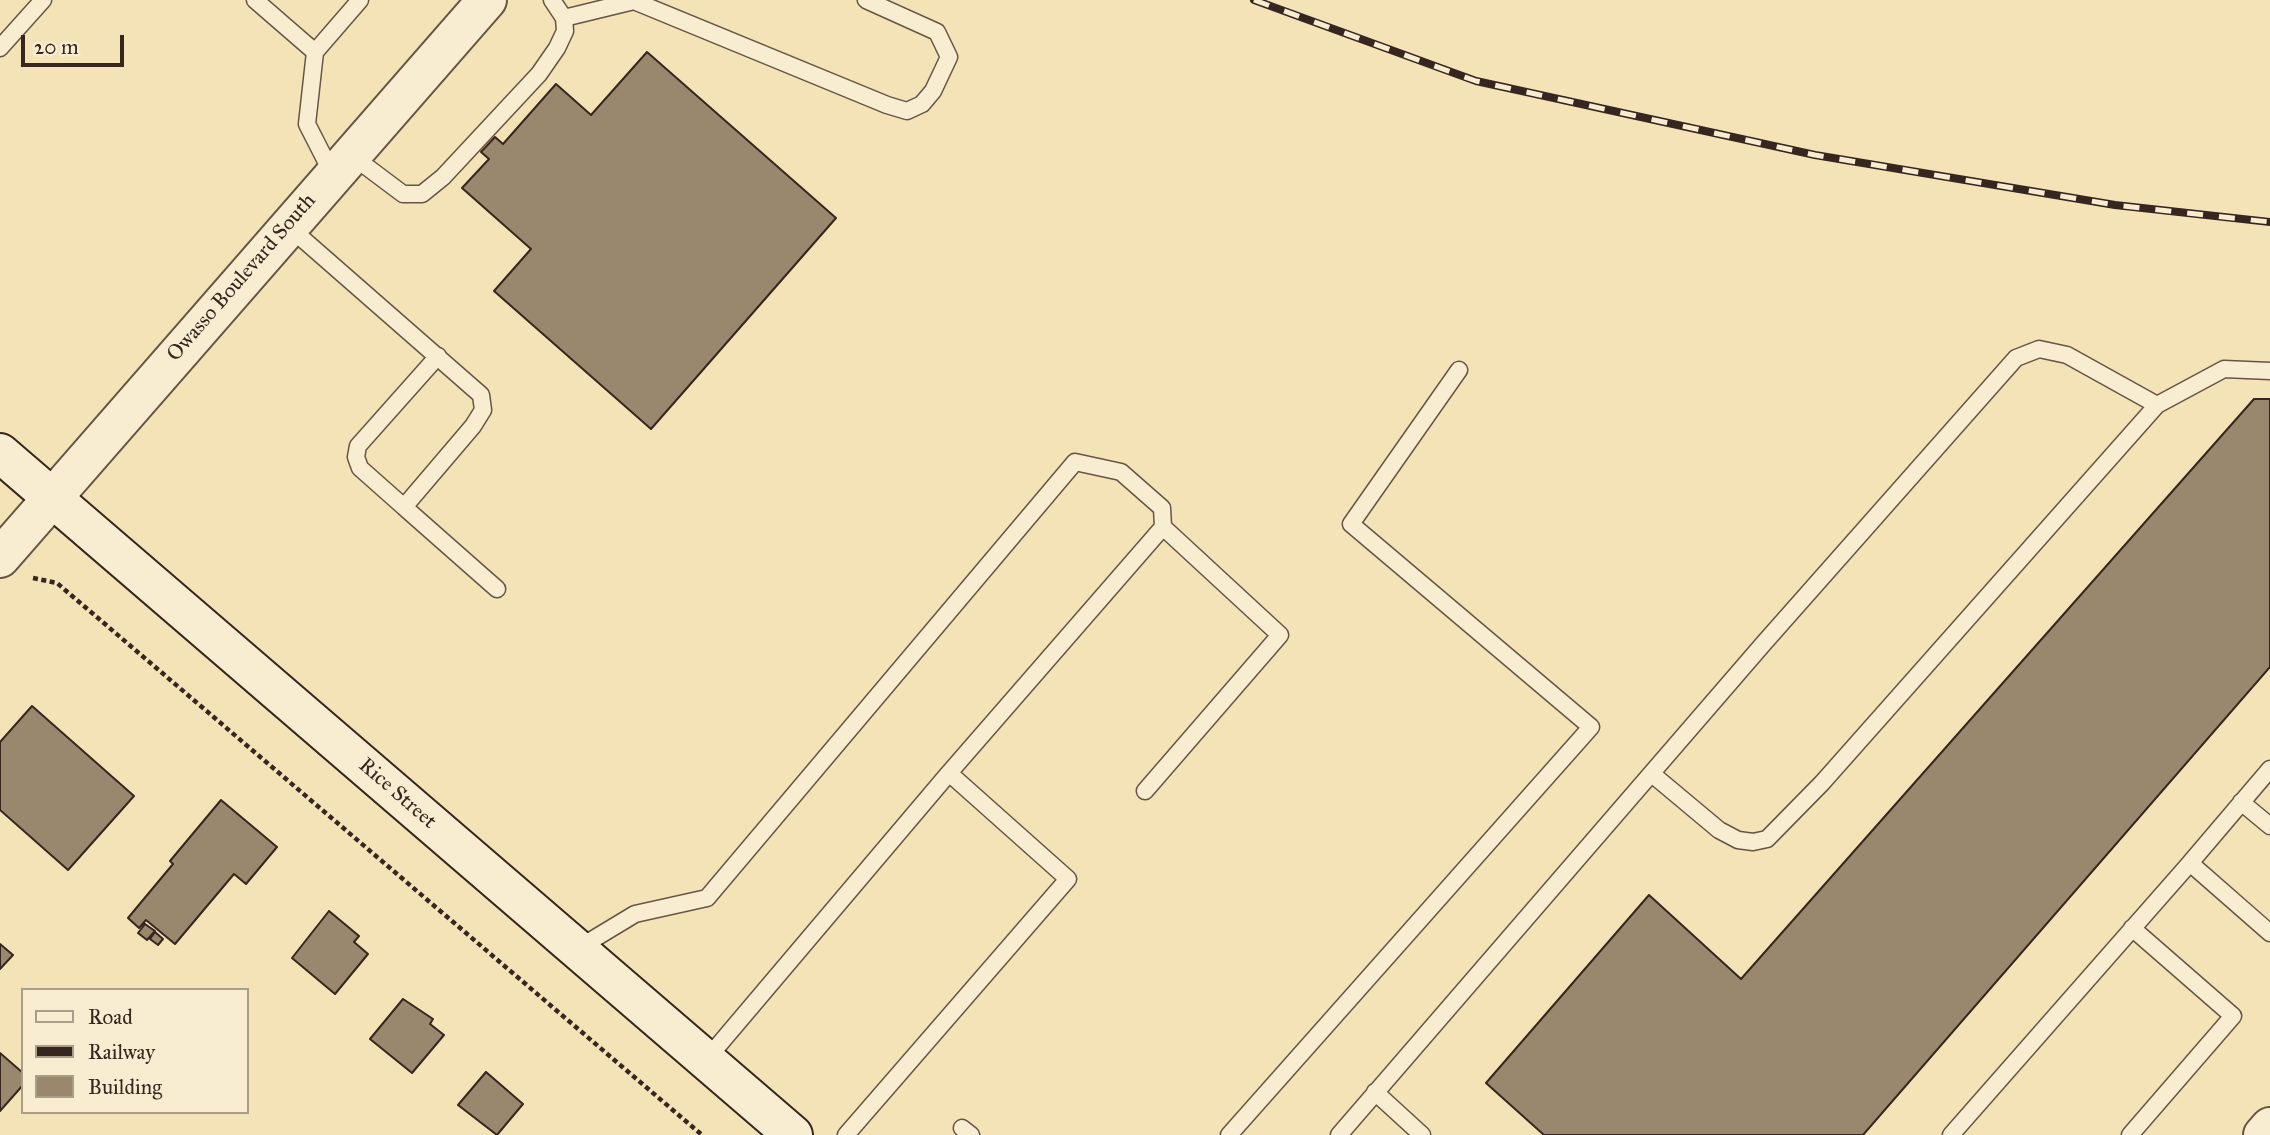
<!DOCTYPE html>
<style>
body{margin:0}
#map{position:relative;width:2270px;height:1135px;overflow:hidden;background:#f4e3b6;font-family:"IM FELL Great Primer",serif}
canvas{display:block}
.legend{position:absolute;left:21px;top:988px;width:228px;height:126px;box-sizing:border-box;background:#f8edd0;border:2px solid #aa9d89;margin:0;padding:9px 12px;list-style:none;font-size:21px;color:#36261f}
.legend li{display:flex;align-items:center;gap:14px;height:35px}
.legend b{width:35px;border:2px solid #aa9d89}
.scale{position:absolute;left:21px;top:35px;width:103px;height:32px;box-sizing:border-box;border:4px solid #36261f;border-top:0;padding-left:9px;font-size:21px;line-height:24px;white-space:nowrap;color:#36261f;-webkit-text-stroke:5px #f8edd0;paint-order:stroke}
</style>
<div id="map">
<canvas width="2270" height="1135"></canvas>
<ul class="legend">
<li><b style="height:9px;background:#f8edd0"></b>Road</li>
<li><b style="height:9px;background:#36261f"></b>Railway</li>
<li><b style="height:19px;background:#99886e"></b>Building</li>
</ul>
<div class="scale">20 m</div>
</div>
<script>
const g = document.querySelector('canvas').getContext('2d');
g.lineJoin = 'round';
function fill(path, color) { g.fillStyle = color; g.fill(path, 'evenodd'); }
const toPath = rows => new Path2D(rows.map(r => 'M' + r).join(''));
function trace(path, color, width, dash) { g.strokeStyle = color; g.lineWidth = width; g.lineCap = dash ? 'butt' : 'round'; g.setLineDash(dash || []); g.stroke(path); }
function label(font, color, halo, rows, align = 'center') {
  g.font = font + ' "IM FELL Great Primer",serif'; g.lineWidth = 5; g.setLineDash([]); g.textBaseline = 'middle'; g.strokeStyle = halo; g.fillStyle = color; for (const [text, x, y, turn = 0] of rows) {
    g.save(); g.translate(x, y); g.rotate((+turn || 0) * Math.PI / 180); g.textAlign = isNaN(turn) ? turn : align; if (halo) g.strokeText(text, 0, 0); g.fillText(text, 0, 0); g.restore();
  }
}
const building = toPath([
 [647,52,836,218,651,429,494,291,531,249,462,188,489,159,481,152,495,137,503,144,556,84,591,115,647,52],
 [2254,399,2270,399,2270,667,1863,1135,1544,1135,1486,1083,1649,895,1741,979,2254,399],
 [32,706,134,796,68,870,0,810,0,742,32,706],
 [221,800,277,847,246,884,234,874,175,944,146,920,139,928,128,918,173,864,170,861,221,800],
 [329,911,359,936,354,942,368,954,335,994,292,958,329,911],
 [145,924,155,931,147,940,138,933,145,924],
 [155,932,163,939,158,945,150,939,155,932],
 [0,944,13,955,0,969,0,944],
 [403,999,433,1019,430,1024,444,1035,412,1073,370,1039,403,999],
 [0,1053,23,1073,23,1085,0,1111,0,1053],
 [486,1072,523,1104,497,1135,458,1105,486,1072]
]);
fill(building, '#99886e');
trace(building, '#36261f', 2);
const service = toPath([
 [255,0,315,52,360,0],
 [564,18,634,1,887,105,907,111,922,104,933,91,949,57,937,32,866,0],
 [0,48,43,0],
 [315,52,307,124,333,175],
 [351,155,403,194,422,194,443,177,539,74,557,48,565,31,564,18,552,0],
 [289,227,481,395,483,410,473,426,404,507,497,589],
 [404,507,360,468,356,457,358,446,438,356],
 [1652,774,1719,830,1738,840,1753,842,1767,839,1822,783,2157,405,2224,369,2270,371],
 [1145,791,1280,635,1163,527],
 [2241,802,2270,826],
 [2190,863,2270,769],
 [577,949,635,914,707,898,1075,462,1121,472,1162,508,1163,527,949,773],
 [706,1060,949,773,1068,879,846,1135],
 [1375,1092,1422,1135],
 [962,1128,971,1135],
 [1229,1135,1591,727,1351,524,1459,370],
 [1339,1135,1764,643,2016,358,2039,349,2067,355,2157,405],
 [1951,1135,2190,863,2270,933],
 [2130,1135,2233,1016,2132,928]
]);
const tertiary = toPath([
 [0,558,487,0],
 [2263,1135,2270,1127]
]);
const secondary = toPath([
 [0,453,793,1135]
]);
trace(service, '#665545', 19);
trace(tertiary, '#665545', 42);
trace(secondary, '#36261f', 42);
trace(toPath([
 [33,578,57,583,702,1135]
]), '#36261f', 4.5, [5, 3.5]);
trace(service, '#f8edd0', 16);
trace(tertiary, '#f8edd0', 38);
trace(secondary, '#f8edd0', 38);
const rail = toPath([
 [1254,0,1476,81,1815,155,2115,205,2270,222]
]);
trace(rail, '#36261f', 8);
trace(rail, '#f8edd0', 5, [16]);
label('21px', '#36261f', '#f8edd0', [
 ["Owasso Boulevard South",242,278,-49],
 ["Rice Street",397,794,41]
]);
</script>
